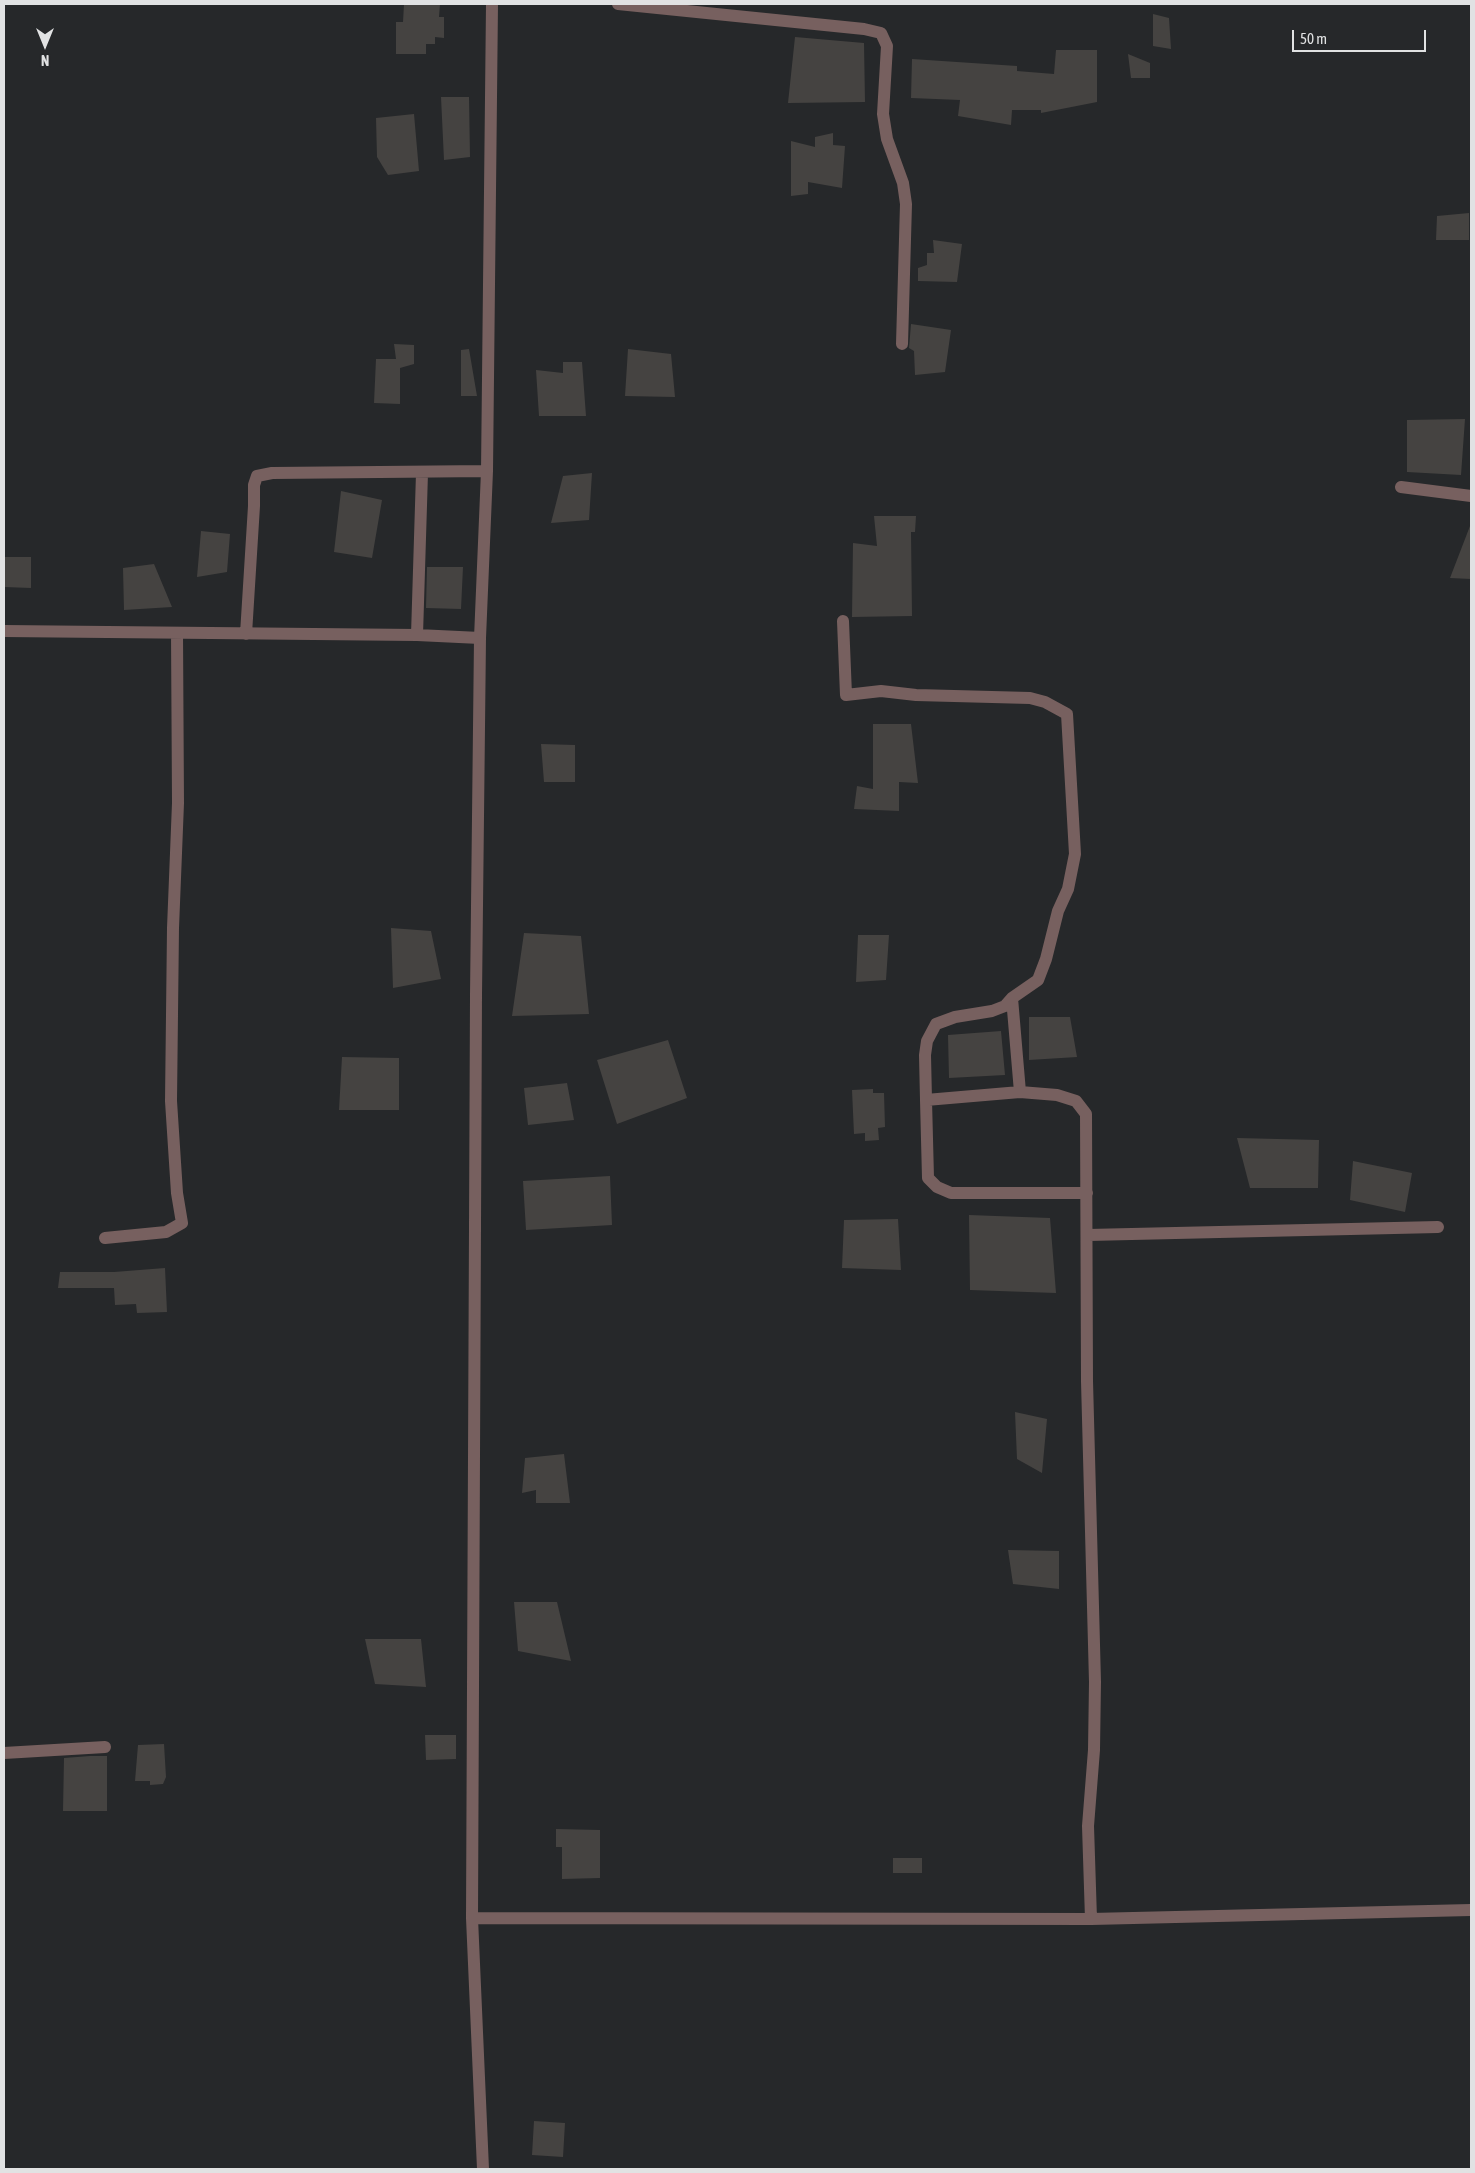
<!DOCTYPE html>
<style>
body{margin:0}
#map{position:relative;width:1475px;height:2173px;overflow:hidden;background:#26282a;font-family:"Asap Condensed",sans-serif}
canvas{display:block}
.frame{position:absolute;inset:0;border:5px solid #e1e2e3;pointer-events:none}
.north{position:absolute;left:20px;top:20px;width:50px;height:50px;-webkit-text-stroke:4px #26282a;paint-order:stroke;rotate:180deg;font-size:14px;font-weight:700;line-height:20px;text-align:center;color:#e1e2e3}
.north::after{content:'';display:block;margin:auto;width:18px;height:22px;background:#e1e2e3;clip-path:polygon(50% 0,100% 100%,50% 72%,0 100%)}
.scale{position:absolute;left:1292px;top:30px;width:134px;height:22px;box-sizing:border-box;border:2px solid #e1e2e3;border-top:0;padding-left:6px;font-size:15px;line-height:18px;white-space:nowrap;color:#e1e2e3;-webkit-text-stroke:4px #26282a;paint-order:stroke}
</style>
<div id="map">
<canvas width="1475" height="2173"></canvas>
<div class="frame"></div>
<div class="north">N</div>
<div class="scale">50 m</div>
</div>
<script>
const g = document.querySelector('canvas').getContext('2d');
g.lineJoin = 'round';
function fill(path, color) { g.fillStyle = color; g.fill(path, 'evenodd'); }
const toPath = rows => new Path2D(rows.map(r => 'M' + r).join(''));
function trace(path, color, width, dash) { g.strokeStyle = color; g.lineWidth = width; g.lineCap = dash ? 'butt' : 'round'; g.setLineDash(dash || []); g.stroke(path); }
fill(toPath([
 [404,4,440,4,439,17,444,17,444,38,435,37,435,44,426,44,426,54,396,54,396,22,403,22],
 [1153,14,1169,18,1171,49,1153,46],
 [795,37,864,43,865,102,788,103],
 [1056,50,1097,50,1097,102,1041,113,1041,110,1012,110,1011,125,958,116,960,100,911,98,912,59,1017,66,1017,71,1054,74],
 [1128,54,1150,63,1150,78,1131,78],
 [441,97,469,97,470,157,444,160],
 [414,114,419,171,388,175,377,157,376,118],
 [833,133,833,145,845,146,842,188,808,182,808,194,791,196,791,141,815,147,815,137],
 [1469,213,1469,240,1436,240,1437,216],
 [933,240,962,244,957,282,918,281,918,268,927,265,927,253,934,253],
 [911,324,951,330,945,372,915,375,914,351,909,348],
 [394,344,414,345,414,364,400,368,400,404,374,403,376,359,396,359],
 [469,349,477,396,461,396,461,350],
 [628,349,671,354,675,397,625,396],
 [563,362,582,362,586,416,539,416,536,370,563,373],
 [1465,419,1461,475,1407,472,1407,420],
 [592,473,589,520,551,523,563,476],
 [341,491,382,500,372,558,334,552],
 [874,516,916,516,915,532,911,532,912,616,852,617,853,543,877,546],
 [1470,526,1471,579,1450,578],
 [201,531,230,534,227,572,197,577],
 [4,557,31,557,31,588,4,587],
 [154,564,172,607,124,610,123,568],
 [427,567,463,567,461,609,426,608],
 [873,724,911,724,918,783,899,782,899,811,854,809,857,786,873,789],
 [541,744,575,745,575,782,544,782],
 [391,928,431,931,441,979,393,988],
 [524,933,581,936,589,1014,512,1016],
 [858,935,889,935,886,980,856,982],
 [1029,1017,1070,1017,1077,1057,1029,1060],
 [1001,1031,1005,1075,949,1078,948,1035],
 [668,1040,687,1098,617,1124,597,1060],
 [342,1057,399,1058,399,1110,339,1110],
 [567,1083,574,1120,528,1125,524,1088],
 [873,1089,873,1093,884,1093,885,1127,878,1128,879,1140,865,1141,865,1133,854,1134,852,1090],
 [1237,1138,1319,1140,1318,1188,1250,1188],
 [1353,1161,1412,1173,1405,1212,1350,1200],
 [610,1176,612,1225,526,1230,523,1181],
 [969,1215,1050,1218,1056,1293,970,1290],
 [898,1219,901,1270,842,1268,844,1220],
 [165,1268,167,1312,137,1313,136,1304,115,1305,114,1288,58,1288,60,1272,114,1272],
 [1015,1412,1047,1419,1042,1473,1017,1459],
 [564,1454,570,1503,536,1503,536,1490,522,1493,525,1458],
 [1008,1550,1059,1551,1059,1589,1013,1584],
 [514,1602,557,1602,571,1661,518,1651],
 [365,1639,421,1639,426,1687,375,1684],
 [425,1735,456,1735,456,1759,426,1760],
 [164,1744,166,1777,163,1784,150,1785,150,1781,135,1781,138,1745],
 [90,1756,107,1756,107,1811,63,1811,64,1758],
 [556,1829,600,1830,600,1878,562,1879,562,1847,556,1847],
 [893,1858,922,1858,922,1873,893,1873],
 [534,2121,565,2123,563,2157,532,2155]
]), '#454341');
trace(toPath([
 [618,4,864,29,881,33,887,46,883,114,887,139,903,183,906,204,902,344],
 [1401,487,1471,496],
 [843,621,846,695,881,691,916,695,1030,698,1045,702,1067,714,1075,854,1068,889,1058,911,1046,959,1038,980,1012,998,1005,1006,992,1011,955,1017,936,1024,927,1041,925,1055,926,1100,1020,1092,1057,1095,1076,1101,1086,1114,1087,1381,1095,1682,1094,1750,1088,1826,1091,1919],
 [4,631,417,635,480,638],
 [246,634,254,506,254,485,257,476,272,473,487,471],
 [417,635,422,473],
 [1012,998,1020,1092],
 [926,1100,928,1178,937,1187,951,1193,1087,1193],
 [1088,1235,1438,1227],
 [105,1238,166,1232,182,1223,177,1193,171,1101,173,928,178,803,177,633],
 [4,1753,105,1747],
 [472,1918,1091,1919,1471,1910],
 [483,2169,472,1918,476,995,480,638,487,471,492,4]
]), '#77605f', 12);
</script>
